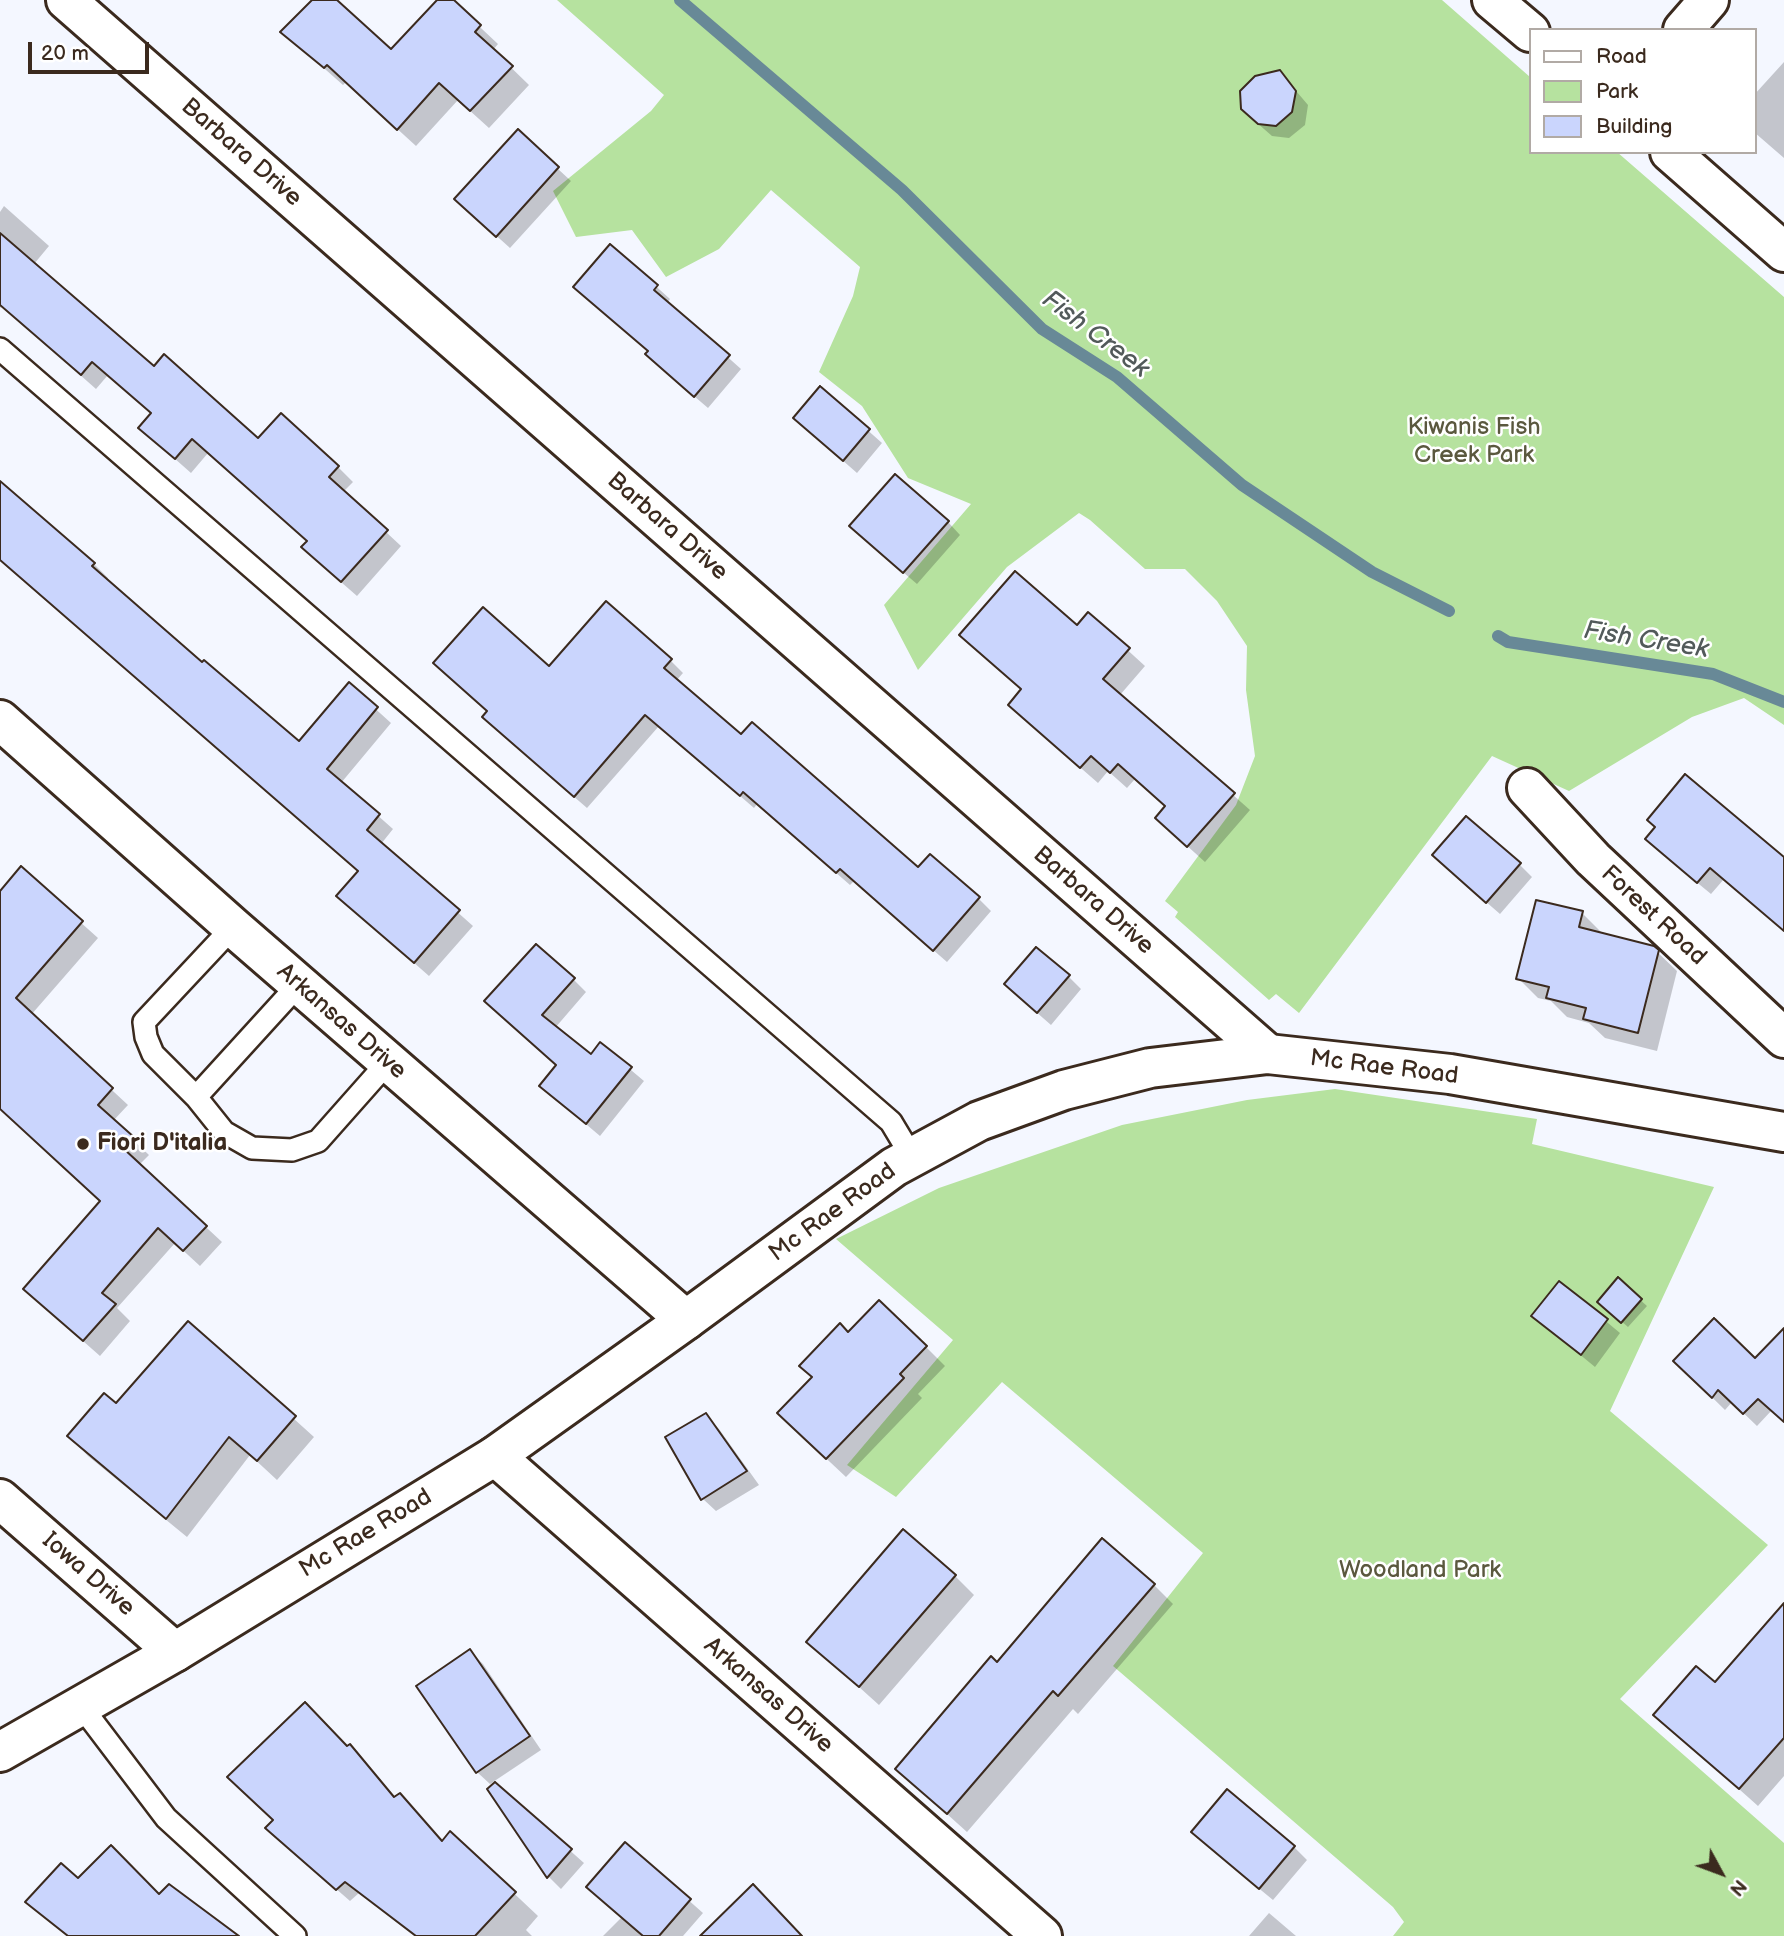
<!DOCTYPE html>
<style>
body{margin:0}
#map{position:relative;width:1784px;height:1936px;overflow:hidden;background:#f4f7ff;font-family:"Balsamiq Sans",sans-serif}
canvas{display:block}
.legend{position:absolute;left:1529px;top:28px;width:228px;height:126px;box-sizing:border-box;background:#fff;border:2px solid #b1aaa5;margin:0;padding:9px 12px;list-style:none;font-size:21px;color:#3b2a1e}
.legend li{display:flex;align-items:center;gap:14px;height:35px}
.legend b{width:35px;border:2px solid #b1aaa5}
.north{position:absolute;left:1686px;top:1838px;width:70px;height:70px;-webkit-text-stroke:5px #fff;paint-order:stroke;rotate:131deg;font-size:19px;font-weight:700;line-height:28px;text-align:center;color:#3b2a1e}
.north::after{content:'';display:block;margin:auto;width:24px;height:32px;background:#3b2a1e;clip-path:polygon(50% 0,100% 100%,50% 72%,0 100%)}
.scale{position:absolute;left:28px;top:42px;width:121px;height:32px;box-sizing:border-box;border:4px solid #3b2a1e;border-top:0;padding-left:9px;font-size:21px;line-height:24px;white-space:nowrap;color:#3b2a1e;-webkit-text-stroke:5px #fff;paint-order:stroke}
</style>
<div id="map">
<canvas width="1784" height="1936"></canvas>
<ul class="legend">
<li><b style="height:9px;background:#fff"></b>Road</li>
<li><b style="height:19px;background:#b6e29f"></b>Park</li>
<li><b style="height:19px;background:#cad5fd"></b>Building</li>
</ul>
<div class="north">N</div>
<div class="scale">20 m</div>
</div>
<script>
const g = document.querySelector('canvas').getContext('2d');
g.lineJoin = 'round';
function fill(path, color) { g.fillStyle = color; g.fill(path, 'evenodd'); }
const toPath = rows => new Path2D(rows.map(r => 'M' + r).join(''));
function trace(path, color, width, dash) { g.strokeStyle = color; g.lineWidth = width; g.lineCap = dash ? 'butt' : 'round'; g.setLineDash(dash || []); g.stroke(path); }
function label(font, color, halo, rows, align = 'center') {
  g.font = font + ' "Balsamiq Sans",sans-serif'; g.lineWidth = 5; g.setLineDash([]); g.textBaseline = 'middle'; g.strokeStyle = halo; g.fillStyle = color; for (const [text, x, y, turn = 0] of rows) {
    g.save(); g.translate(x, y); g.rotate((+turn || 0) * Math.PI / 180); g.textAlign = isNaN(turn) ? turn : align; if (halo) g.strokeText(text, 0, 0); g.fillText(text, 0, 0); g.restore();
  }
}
fill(toPath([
 [557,0,1442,0,1530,77,1530,152,1617,152,1784,297,1784,725,1744,698,1692,717,1569,791,1492,756,1299,1013,1276,994,1269,1000,1175,917,1178,912,1165,901,1236,805,1255,756,1246,690,1247,646,1217,601,1185,569,1145,569,1090,520,1079,513,1007,567,918,670,884,605,971,504,908,478,862,406,819,372,853,296,860,267,771,190,719,249,666,277,632,230,576,237,553,191,651,111,664,95],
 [1335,1089,1537,1119,1532,1144,1714,1187,1610,1411,1768,1545,1620,1699,1784,1843,1784,1936,1393,1936,1404,1922,1393,1907,1113,1666,1203,1553,1002,1382,896,1497,847,1465,953,1340,836,1239,939,1188,1122,1125,1247,1100]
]), '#b6e29f');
fill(toPath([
 [315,0,335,0,391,52,439,0,451,0,498,44,493,50,529,85,489,128,458,100,416,146,346,82,343,85,283,32],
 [1784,62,1784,158,1754,132,1754,95],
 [1280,72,1308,105,1305,125,1289,138,1272,136,1256,122],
 [518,132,571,181,510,248,470,212],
 [4,206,49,246,34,264,154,369,258,441,338,467,353,482,343,492,401,546,357,596,318,562,308,542,208,453,191,473,140,428,152,414,108,375,96,389,2,306,0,308,0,212],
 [611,246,670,299,667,303,741,369,708,408,660,367,649,352,588,299],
 [820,388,882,443,857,473,809,431],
 [6,489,94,564,108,578,106,581,299,744,349,685,391,723,341,783,393,829,381,844,473,926,429,976,338,896,359,872,0,561,0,496],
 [948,522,960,535,917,584,864,539],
 [1089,615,1145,666,1120,695,1250,810,1205,862,1174,834,1167,807,1135,779,1127,788,1108,771,1098,783,1027,721,1023,691,961,635,1077,628],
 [670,660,683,673,676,681,741,737,919,870,978,898,991,911,947,962,854,881,850,885,757,804,754,808,659,726,587,808,497,730,549,669],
 [1660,852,1784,860,1784,930,1724,879,1711,894],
 [1520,865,1532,877,1500,914,1447,868],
 [21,869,98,938,31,1015,128,1105,113,1121,149,1155,139,1165,222,1242,200,1266,175,1243,117,1308,130,1321,100,1356,41,1304,101,1201,0,1108,0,893],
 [1582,913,1602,933,1601,935,1653,948,1677,971,1657,1051,1605,1038,1589,1023,1567,1017,1551,1001,1538,998,1518,978],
 [1068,976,1081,989,1051,1025,1019,997],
 [573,979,586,992,555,1028,591,1056,600,1044,644,1081,600,1136,541,1086,558,1065,499,1014],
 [1618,1280,1647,1306,1628,1327,1605,1307],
 [1560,1283,1620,1333,1595,1367,1533,1316],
 [188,1323,314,1437,277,1480,250,1455,187,1537,88,1456,69,1436,116,1406],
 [848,1334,926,1347,945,1366,918,1394,922,1398,846,1477,799,1433,814,1377],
 [1784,1345,1784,1421,1772,1410,1757,1426,1732,1402,1725,1410,1675,1361,1755,1360],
 [706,1416,719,1429,759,1485,716,1511,703,1499],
 [955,1576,974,1595,879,1705,809,1642],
 [1154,1585,1173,1604,1078,1714,1073,1709,967,1832,897,1769,997,1664],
 [1784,1605,1784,1776,1758,1806,1656,1715,1715,1685],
 [470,1651,483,1664,541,1750,490,1784,477,1772],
 [348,1748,362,1759,396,1799,443,1842,451,1834,538,1916,526,1930,532,1936,414,1936,359,1893,350,1901,280,1840],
 [495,1784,584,1863,561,1889,549,1877,489,1790],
 [626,1845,703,1913,683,1936,603,1936,622,1917],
 [1206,1845,1294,1847,1307,1860,1273,1900],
 [1269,1913,1296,1936,1249,1936]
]), '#0003');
trace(toPath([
 [680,0,902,190,1042,329,1117,377,1242,485,1372,572,1449,611],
 [1498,636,1508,642,1713,674,1784,702]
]), '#688997', 12);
const building = toPath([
 [312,0,337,0,391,49,437,0,454,0,481,25,475,32,513,66,470,111,439,83,397,130,327,65,324,68,280,32,312,0],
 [1280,70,1296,91,1292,112,1276,126,1258,124,1241,109,1240,91,1255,76,1280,70],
 [518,129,559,167,496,237,454,199,518,129],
 [0,233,154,366,164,354,258,438,281,413,339,466,329,477,388,530,341,582,301,547,307,541,192,439,175,459,138,428,151,413,92,362,81,375,0,305,0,233],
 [610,244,658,285,654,290,730,355,694,397,645,354,648,351,573,287,610,244],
 [820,386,870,429,843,461,793,418,820,386],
 [895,474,949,521,903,573,849,526,895,474],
 [0,481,95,563,92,566,202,662,204,660,299,741,349,682,378,707,327,769,380,814,367,830,460,910,414,963,336,896,358,871,0,560,0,481],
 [1015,571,1077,625,1088,612,1130,648,1103,679,1235,793,1187,847,1155,818,1165,806,1118,764,1110,773,1091,756,1080,768,1008,705,1021,689,959,635,1015,571],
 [606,601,672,659,664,668,741,734,752,722,918,867,930,854,980,897,933,951,840,869,836,873,743,792,740,796,645,715,574,797,482,717,487,711,433,663,483,607,549,666,606,601],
 [1685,774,1784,857,1784,931,1710,868,1697,883,1645,839,1655,827,1647,820,1685,774],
 [1466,816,1521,863,1486,903,1432,855,1466,816],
 [21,866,83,921,16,998,113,1088,98,1105,135,1138,124,1149,207,1226,183,1251,158,1228,102,1293,116,1304,83,1341,23,1289,100,1201,0,1109,0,891,21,866],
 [1536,900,1583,911,1579,927,1654,946,1659,950,1638,1033,1583,1019,1586,1008,1546,998,1549,987,1516,979,1536,900],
 [536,944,575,978,542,1015,591,1054,600,1042,632,1067,586,1124,539,1086,556,1065,484,1001,536,944],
 [1036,947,1070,975,1037,1013,1004,984,1036,947],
 [1618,1277,1642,1299,1621,1323,1597,1302,1618,1277],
 [1559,1281,1608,1319,1581,1355,1531,1316,1559,1281],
 [879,1300,927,1346,900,1374,904,1378,826,1459,777,1413,812,1377,799,1366,840,1323,848,1332,879,1300],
 [1714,1318,1755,1358,1784,1328,1784,1422,1758,1399,1743,1414,1718,1390,1712,1398,1673,1361,1714,1318],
 [188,1321,296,1416,257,1461,229,1437,166,1519,67,1436,104,1393,116,1403,188,1321],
 [706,1413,747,1471,701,1500,665,1437,706,1413],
 [903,1529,956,1575,859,1687,806,1642,903,1529],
 [1102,1538,1155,1584,1058,1696,1053,1691,947,1814,895,1769,991,1656,997,1662,1102,1538],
 [1784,1603,1784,1738,1739,1789,1653,1715,1696,1666,1715,1682,1784,1603],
 [470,1649,530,1736,476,1773,416,1686,470,1649],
 [305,1702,347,1746,350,1744,394,1797,400,1793,442,1841,450,1831,516,1892,475,1936,416,1936,345,1882,336,1890,265,1828,273,1820,227,1777,305,1702],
 [495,1782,572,1849,547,1878,487,1789,495,1782],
 [1227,1789,1295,1846,1259,1889,1191,1832,1227,1789],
 [625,1842,691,1899,659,1936,643,1936,586,1887,625,1842],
 [111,1845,159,1894,169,1884,239,1936,68,1936,25,1902,61,1863,78,1878,111,1845],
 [753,1884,802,1936,700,1936,753,1884]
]);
fill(building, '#cad5fd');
trace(building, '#3b2a1e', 2);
const lane = toPath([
 [0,349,891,1122,912,1157],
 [233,927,144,1022,146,1037,153,1054,196,1097,224,1132,252,1148,292,1150,318,1141,388,1062],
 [196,1097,299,984],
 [81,1706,166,1818,295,1936]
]);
const street = toPath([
 [66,0,1268,1054],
 [1492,0,1530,32],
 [1683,30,1709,0],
 [1670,152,1784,252],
 [0,720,233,927,686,1320],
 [1527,788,1593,859,1784,1038],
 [495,1456,1042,1936],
 [0,1499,175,1652]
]);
const secondary = toPath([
 [0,1752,175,1652,495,1456,686,1320,894,1167,979,1121,1064,1090,1150,1068,1268,1054,1450,1074,1784,1132]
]);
trace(lane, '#3b2a1e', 26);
trace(street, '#3b2a1e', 44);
trace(secondary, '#3b2a1e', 44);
trace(lane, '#fff', 21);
trace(street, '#fff', 38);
trace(secondary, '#fff', 38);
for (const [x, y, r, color] of [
 [83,1144,7,"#3b2a1e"]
]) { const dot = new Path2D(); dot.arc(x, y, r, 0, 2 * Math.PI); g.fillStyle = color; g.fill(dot); trace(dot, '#fff', 2.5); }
label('24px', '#3b2a1e', '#fff', [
 ["Barbara Drive",241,153,41],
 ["Barbara Drive",667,527,41],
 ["Barbara Drive",1093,901,41],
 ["Forest Road",1653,916,43],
 ["Arkansas Drive",341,1022,41],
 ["Mc Rae Road",1384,1068,7],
 ["Mc Rae Road",833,1213,-36],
 ["Mc Rae Road",366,1534,-31],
 ["Iowa Drive",88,1575,41],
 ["Arkansas Drive",768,1696,41]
]);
label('24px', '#5a583e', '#fff', [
 ["Kiwanis Fish",1474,428],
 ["Creek Park",1474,456],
 ["Woodland Park",1420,1571]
]);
label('bold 24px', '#3b2a1e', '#fff', [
 ["Fiori D'italia",97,1144]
], 'left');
label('italic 26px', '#525a5a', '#fff', [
 ["Fish Creek",1095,335,37],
 ["Fish Creek",1646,641,9]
]);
</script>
